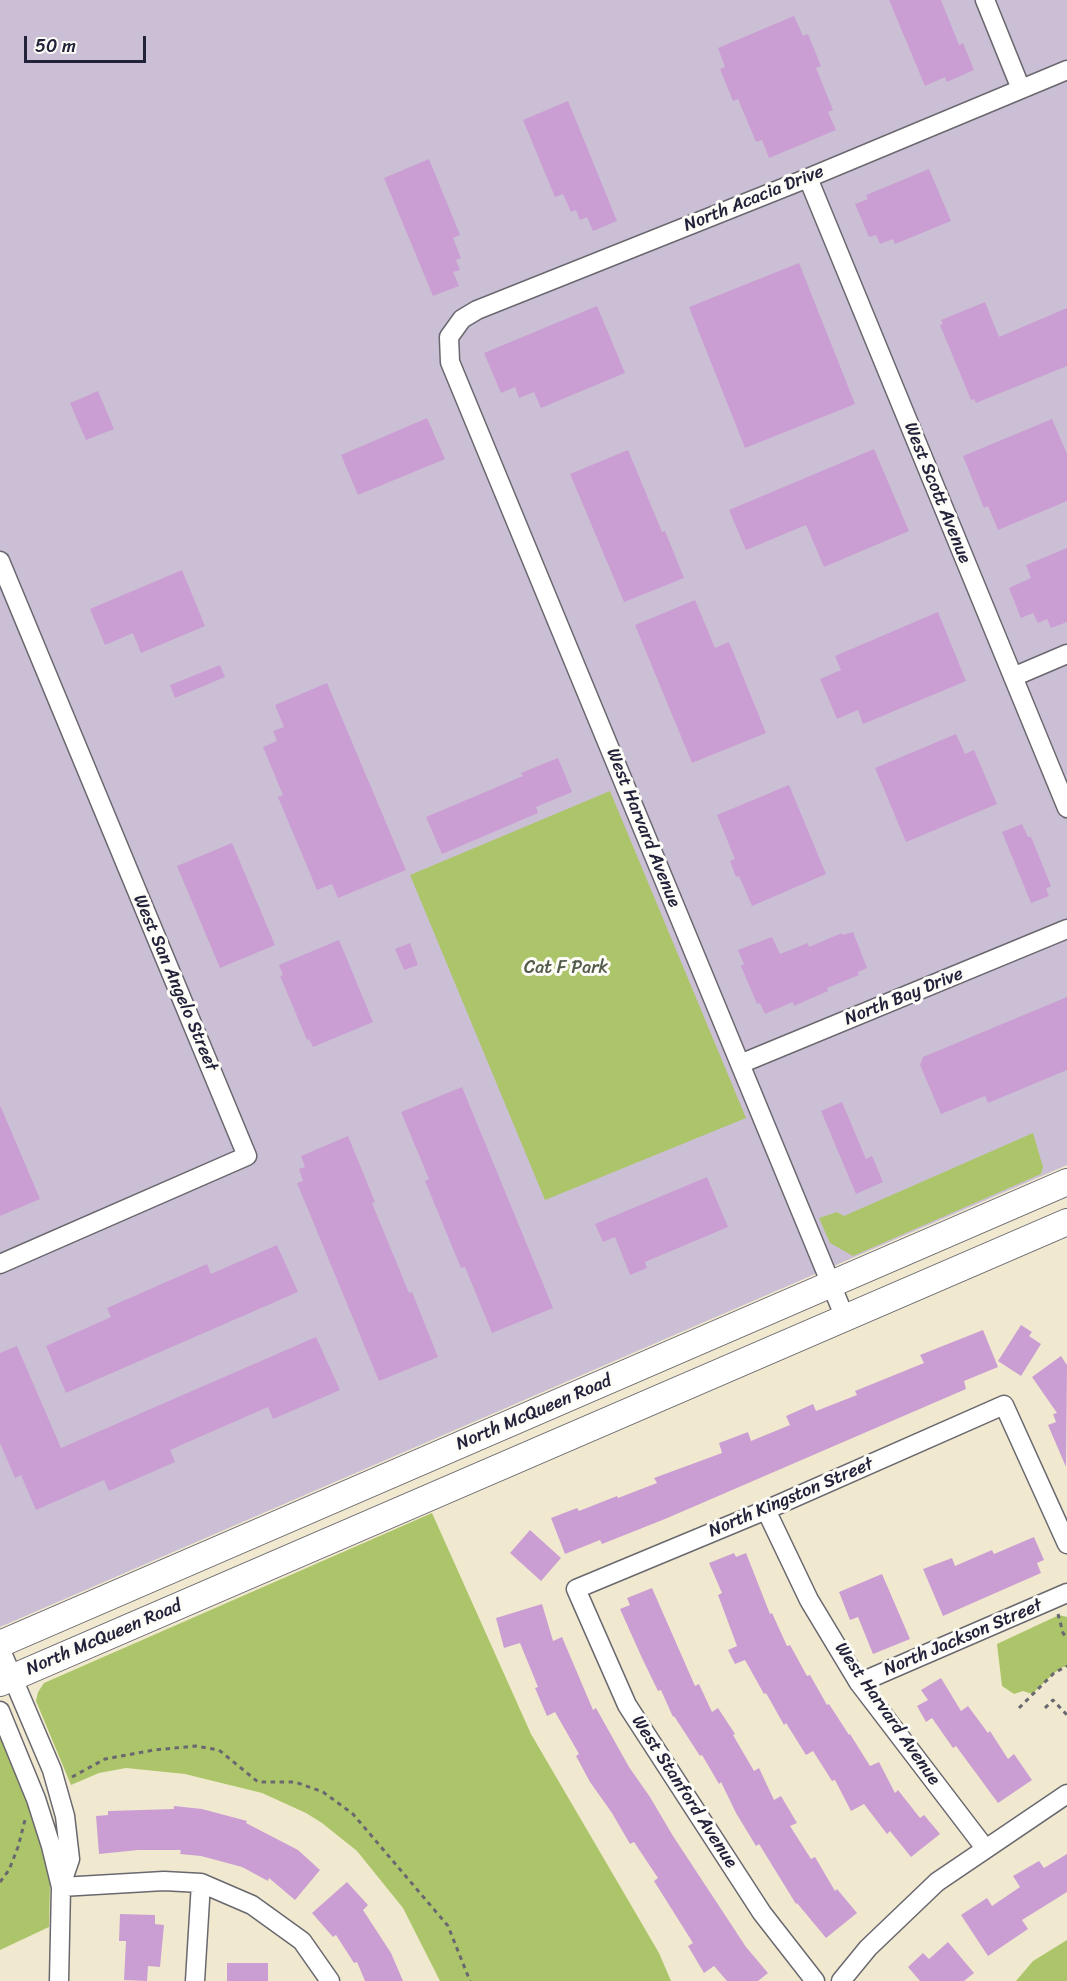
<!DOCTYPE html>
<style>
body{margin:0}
#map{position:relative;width:1067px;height:1981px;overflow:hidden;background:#f0e9cf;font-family:Sriracha,sans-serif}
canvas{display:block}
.scale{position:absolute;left:24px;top:36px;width:122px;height:27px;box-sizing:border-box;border:3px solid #22223b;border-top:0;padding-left:8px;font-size:18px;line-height:21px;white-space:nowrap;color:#22223b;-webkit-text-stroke:4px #fdfcf7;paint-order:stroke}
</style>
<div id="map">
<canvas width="1067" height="1981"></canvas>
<div class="scale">50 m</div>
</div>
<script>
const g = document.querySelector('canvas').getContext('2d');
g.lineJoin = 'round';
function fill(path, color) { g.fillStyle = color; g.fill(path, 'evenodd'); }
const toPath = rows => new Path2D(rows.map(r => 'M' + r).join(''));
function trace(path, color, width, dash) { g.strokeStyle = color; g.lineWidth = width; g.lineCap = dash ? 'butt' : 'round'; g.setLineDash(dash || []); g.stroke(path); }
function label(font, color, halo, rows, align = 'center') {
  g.font = font + ' Sriracha,sans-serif'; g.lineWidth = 6; g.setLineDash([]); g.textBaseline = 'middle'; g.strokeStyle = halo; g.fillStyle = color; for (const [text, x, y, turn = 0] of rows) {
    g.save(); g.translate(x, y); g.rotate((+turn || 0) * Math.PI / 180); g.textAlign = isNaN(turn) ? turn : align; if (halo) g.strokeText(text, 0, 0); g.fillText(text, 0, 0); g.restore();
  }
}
fill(toPath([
 [0,0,1067,0,1067,1165,0,1627]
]), '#cbbfd5');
fill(toPath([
 [610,791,746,1118,545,1200,410,875],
 [1033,1133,1043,1167,1041,1174,853,1256,830,1243,819,1218,837,1212,844,1216],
 [432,1513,531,1734,659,1953,671,1981,440,1981,403,1908,357,1851,322,1823,306,1813,262,1793,185,1774,126,1768,99,1773,71,1785,36,1701,38,1692,44,1683],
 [1059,1615,1067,1617,1067,1667,1063,1667,1054,1673,1032,1694,1023,1691,1014,1694,1002,1686,997,1644],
 [0,1727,43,1840,50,1884,49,1927,0,1950],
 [1067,1940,1067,1981,1016,1981,1033,1961]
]), '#adc56a');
fill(toPath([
 [889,0,941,0,959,45,963,43,974,70,947,82,945,77,925,86],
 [794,16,803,36,808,34,821,66,816,68,833,110,828,112,836,130,769,158,762,140,756,142,738,99,733,101,720,69,725,67,718,48],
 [568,101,617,221,593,231,587,217,580,220,576,210,571,212,563,194,555,197,523,120],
 [429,159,460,235,453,238,461,258,456,260,460,270,453,272,459,286,433,296,384,178],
 [929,169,951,221,895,244,893,239,880,244,876,235,869,237,855,204,868,199,866,195],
 [799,263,855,404,745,448,689,307],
 [985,302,999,337,1067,308,1067,366,976,403,974,399,971,400,940,325,943,324,941,320],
 [597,306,625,373,541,408,534,392,519,398,515,387,501,393,484,353],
 [98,391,114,429,86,440,70,403],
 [427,418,445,459,358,495,341,455],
 [1052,419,1067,454,1067,501,998,530,988,506,984,508,963,456],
 [874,449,909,531,824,567,806,525,746,550,729,510],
 [628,450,662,532,665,531,684,578,624,602,570,474],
 [1067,548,1067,622,1051,628,1047,619,1038,623,1033,613,1021,618,1009,588,1031,578,1026,565],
 [182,570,205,626,141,653,133,633,105,645,90,609],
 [695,600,715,648,729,642,766,733,692,763,635,625],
 [938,612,966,681,863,724,858,710,837,719,820,679,841,670,835,656],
 [220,665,225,677,175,698,170,685],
 [327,683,406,870,338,898,332,884,317,890,278,797,283,795,263,747,277,741,273,731,284,727,275,705],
 [956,734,965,754,974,750,997,804,906,842,875,768],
 [558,758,572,792,536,807,538,813,442,854,426,817,523,776,521,773],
 [789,785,826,874,752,906,739,876,736,877,730,861,735,859,717,815],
 [1022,824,1028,837,1031,837,1051,886,1046,889,1049,896,1031,903,1002,832],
 [232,843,275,945,220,968,177,866],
 [853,932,867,968,858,972,859,975,827,988,828,991,794,1006,793,1002,765,1014,760,1003,757,1004,741,966,744,964,738,950,772,937,780,954,808,943,809,947,842,933,843,935],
 [339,940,373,1022,313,1047,309,1039,307,1040,280,976,283,975,279,965],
 [410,943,418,965,404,970,395,949],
 [1067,997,1067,1070,988,1103,985,1096,941,1114,920,1065,923,1057],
 [462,1087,553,1308,492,1333,465,1267,461,1268,425,1181,429,1179,401,1112],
 [842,1102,866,1159,872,1156,883,1182,856,1194,821,1111],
 [0,1105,40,1199,0,1216],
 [348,1136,375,1202,372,1203,409,1293,412,1292,438,1357,379,1381,297,1183,303,1181,299,1169,305,1167,301,1156],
 [707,1177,728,1227,645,1262,647,1268,630,1275,615,1237,603,1242,595,1224],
 [277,1245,298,1292,66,1393,46,1346,111,1317,107,1308,207,1264,211,1274],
 [1021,1325,1032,1332,1029,1336,1041,1344,1021,1376,998,1361],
 [983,1330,998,1367,964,1381,966,1389,665,1519,602,1544,600,1540,565,1554,551,1518,577,1508,579,1511,617,1496,618,1498,657,1483,654,1478,722,1453,719,1443,748,1432,751,1441,790,1425,786,1416,813,1404,816,1411,857,1395,855,1391,924,1363,920,1355],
 [316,1337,340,1390,273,1419,268,1407,170,1450,175,1462,109,1491,104,1480,36,1510,21,1475,15,1478,0,1443,0,1353,17,1346,61,1448],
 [1061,1356,1067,1365,1066,1467,1048,1425,1056,1422,1053,1414,1057,1413,1032,1377],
 [530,1530,561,1558,541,1581,510,1553],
 [1034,1537,1044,1560,1037,1563,1041,1573,943,1616,923,1569,952,1558,955,1566,992,1550,994,1554],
 [734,1553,736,1557,746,1553,770,1614,772,1613,787,1646,790,1645,807,1676,810,1675,827,1705,829,1704,849,1735,850,1734,870,1766,879,1762,895,1793,898,1790,920,1818,924,1815,940,1834,911,1857,890,1831,887,1834,864,1804,851,1811,835,1780,832,1781,813,1751,806,1755,786,1723,784,1725,766,1693,764,1694,745,1660,735,1664,728,1650,737,1646,718,1595,722,1593,709,1563],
 [882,1574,910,1639,873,1654,858,1617,850,1620,839,1592],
 [652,1588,695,1686,699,1684,712,1712,718,1708,735,1734,733,1735,754,1771,759,1768,774,1800,781,1796,797,1823,790,1826,811,1859,815,1857,835,1891,837,1889,857,1913,826,1938,797,1903,796,1904,759,1844,756,1846,736,1813,721,1782,719,1784,702,1755,700,1756,674,1716,673,1717,661,1690,658,1691,642,1658,620,1609,630,1605,627,1598],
 [542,1604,553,1641,562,1637,593,1710,596,1708,629,1767,650,1797,673,1836,746,1947,768,1973,758,1981,727,1981,714,1966,704,1973,688,1946,693,1943,654,1881,658,1878,634,1842,630,1844,612,1813,590,1782,576,1756,579,1754,555,1712,547,1716,535,1688,538,1687,520,1643,504,1648,496,1618],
 [941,1678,961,1711,968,1706,988,1733,990,1731,1008,1759,1014,1754,1032,1780,998,1803,956,1746,953,1748,932,1718,926,1722,917,1706,928,1700,921,1690],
 [174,1806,202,1809,247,1821,246,1823,298,1850,320,1870,295,1900,269,1878,268,1881,242,1867,201,1856,180,1854,181,1850,138,1850,99,1854,96,1816,108,1815,108,1811,174,1809],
 [1067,1854,1067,1892,1022,1920,1028,1929,988,1956,961,1915,987,1898,992,1906,1020,1887,1013,1876,1039,1861,1044,1868],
 [347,1882,368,1905,363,1910,391,1953,403,1981,365,1981,357,1962,354,1963,336,1935,333,1937,312,1913],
 [120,1914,155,1915,155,1924,164,1925,160,1967,148,1966,147,1981,124,1980,126,1941,119,1941],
 [948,1942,974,1973,964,1981,920,1981,908,1967,923,1953,929,1959],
 [227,1963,268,1963,268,1981,227,1981]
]), '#cb9ed3');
const minor = toPath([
 [985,0,1021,89],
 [808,178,1067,808],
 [0,561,247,1156,0,1264],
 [1013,677,1067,654],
 [740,1064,1067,929],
 [845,1318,450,362,449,337,462,319,477,310,808,178,1067,70],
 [766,1510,809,1600,859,1683,985,1848],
 [0,1648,52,1770,65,1816,70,1859,61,1885],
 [859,1683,1067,1593],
 [0,1711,36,1799,51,1846,61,1887,59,1981],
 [61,1887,164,1881,201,1883,252,1905,302,1941,330,1981],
 [195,1981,201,1883],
 [815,1981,762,1913,627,1705,576,1589,766,1510,1004,1405,1067,1544],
 [841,1981,868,1948,937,1882,1067,1794]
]);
const secondary = toPath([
 [0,1644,1067,1182],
 [0,1683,1067,1222]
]);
trace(minor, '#6a686f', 21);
trace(secondary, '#6a686f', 28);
trace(toPath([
 [1058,1614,1063,1633,1067,1638],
 [1019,1708,1054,1673,1067,1666],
 [1045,1708,1053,1700,1067,1715],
 [72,1777,105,1759,154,1750,196,1746,219,1750,258,1782,295,1782,323,1792,353,1814,448,1926,470,1981],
 [0,1882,9,1870,18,1847,25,1820]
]), '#6a686f', 3, [4.5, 4.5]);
trace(minor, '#fff', 18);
trace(secondary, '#fff', 26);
label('18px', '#22223b', '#fdfcf7', [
 ["North Acacia Drive",754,199,-22],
 ["West Scott Avenue",937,493,68],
 ["West Harvard Avenue",643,828,68],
 ["West San Angelo Street",175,983,67],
 ["North Bay Drive",904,997,-22],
 ["North McQueen Road",534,1413,-23],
 ["North Kingston Street",791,1498,-23],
 ["North McQueen Road",104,1638,-23],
 ["North Jackson Street",963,1638,-23],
 ["West Harvard Avenue",887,1714,55],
 ["West Stanford Avenue",684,1792,57]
]);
label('18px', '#535b4b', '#fdfcf7', [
 ["Cat F Park",566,968]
]);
</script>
